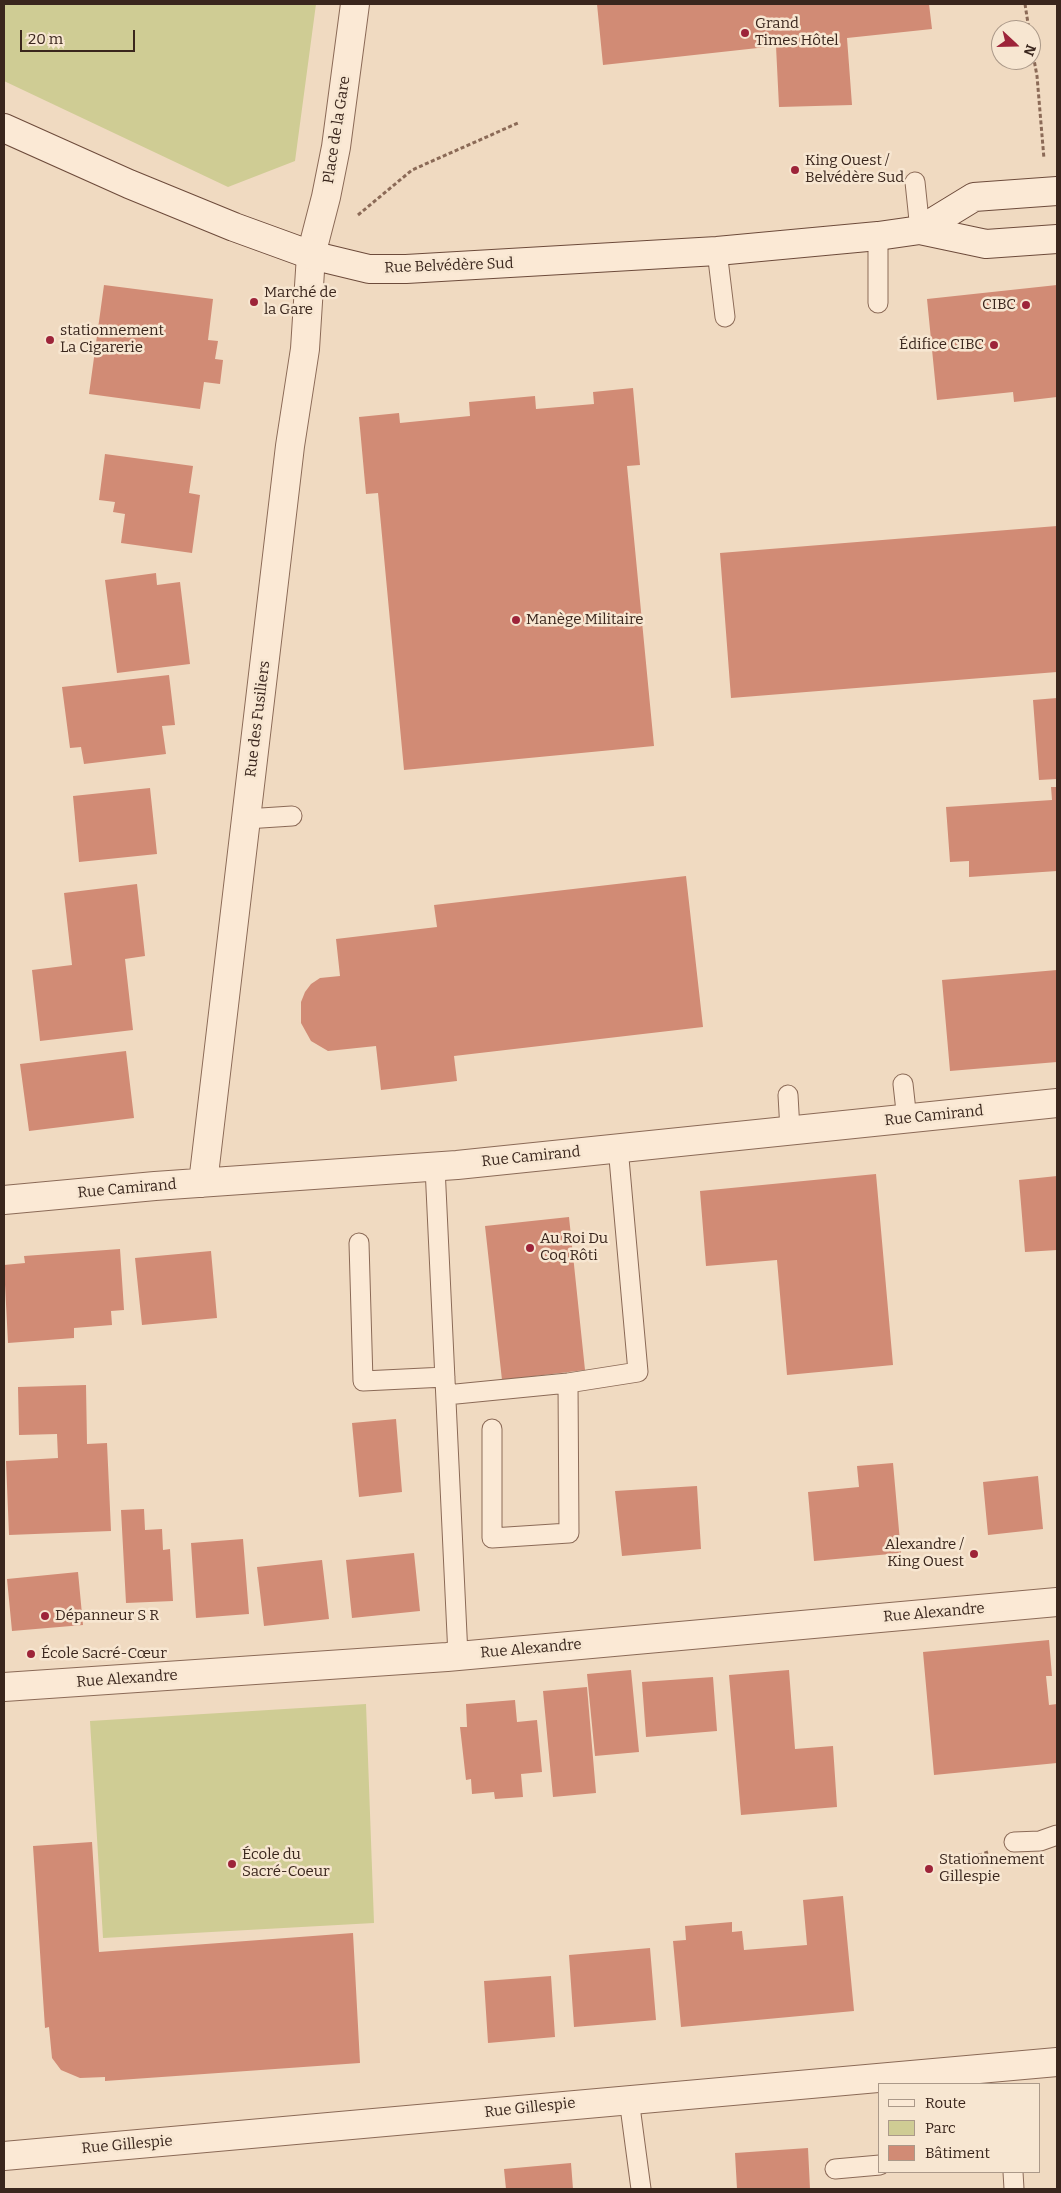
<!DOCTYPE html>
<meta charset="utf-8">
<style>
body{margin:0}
#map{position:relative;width:1061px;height:2193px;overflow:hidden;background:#f0dac1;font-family:Bitter,serif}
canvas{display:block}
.frame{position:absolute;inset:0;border:5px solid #3a261d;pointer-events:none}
.legend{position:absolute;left:878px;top:2083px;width:162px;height:90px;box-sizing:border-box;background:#f7e6d1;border:1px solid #ab9989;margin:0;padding:6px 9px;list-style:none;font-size:15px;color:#3a261d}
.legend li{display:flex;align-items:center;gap:10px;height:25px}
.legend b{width:25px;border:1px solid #ab9989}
.north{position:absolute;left:991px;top:20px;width:50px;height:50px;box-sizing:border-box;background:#f7e6d1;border:1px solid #ab9989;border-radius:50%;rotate:111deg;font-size:14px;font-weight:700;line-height:20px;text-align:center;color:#3a261d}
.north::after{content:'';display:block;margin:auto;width:18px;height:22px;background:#9d2439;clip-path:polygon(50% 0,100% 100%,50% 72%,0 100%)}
.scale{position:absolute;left:20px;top:30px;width:115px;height:22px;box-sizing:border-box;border:2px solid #3a261d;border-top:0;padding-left:6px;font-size:15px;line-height:18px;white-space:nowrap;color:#3a261d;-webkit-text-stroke:4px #f7e6d1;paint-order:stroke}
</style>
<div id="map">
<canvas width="1061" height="2193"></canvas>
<div class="frame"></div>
<ul class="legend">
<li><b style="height:6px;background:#fbe9d5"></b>Route</li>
<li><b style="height:14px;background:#cfcc94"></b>Parc</li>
<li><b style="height:14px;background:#d18b75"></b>Bâtiment</li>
</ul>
<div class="north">N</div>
<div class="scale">20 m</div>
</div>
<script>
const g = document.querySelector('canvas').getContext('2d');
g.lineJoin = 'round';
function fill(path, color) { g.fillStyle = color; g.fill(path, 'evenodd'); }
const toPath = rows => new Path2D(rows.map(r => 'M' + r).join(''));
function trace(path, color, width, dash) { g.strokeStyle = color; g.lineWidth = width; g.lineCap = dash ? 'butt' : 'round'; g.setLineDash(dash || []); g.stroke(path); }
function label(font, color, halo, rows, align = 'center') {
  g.font = font + ' Bitter,serif'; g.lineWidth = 5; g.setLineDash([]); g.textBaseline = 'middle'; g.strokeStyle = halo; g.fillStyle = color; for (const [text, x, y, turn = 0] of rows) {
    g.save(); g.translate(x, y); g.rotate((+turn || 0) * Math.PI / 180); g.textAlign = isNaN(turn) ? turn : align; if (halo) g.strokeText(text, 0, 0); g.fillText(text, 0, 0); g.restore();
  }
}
fill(toPath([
 [4,4,316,4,295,161,228,187,4,81],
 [366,1704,374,1923,103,1938,90,1721]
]), '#cfcc94');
fill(toPath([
 [597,4,929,4,932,29,847,38,852,105,779,107,776,46,603,65],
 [104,285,213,299,208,340,218,341,215,359,223,360,220,384,204,382,200,409,89,394],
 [1057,285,1057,397,1014,402,1013,392,937,400,927,299],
 [633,388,640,465,627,466,654,746,404,770,378,493,366,494,359,417,399,413,400,423,470,416,469,402,535,396,536,409,594,404,593,392],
 [105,454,193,466,189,493,200,495,192,553,121,543,125,514,113,512,115,502,99,500],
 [1057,526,1057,672,731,698,720,553],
 [156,573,157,585,180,582,190,664,117,673,105,580],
 [169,675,175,725,162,726,166,754,84,764,81,747,70,748,62,687],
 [1057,698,1057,779,1039,780,1033,700],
 [1051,787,1057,787,1057,871,969,877,969,861,950,862,946,807,1052,800],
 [150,788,157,854,79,862,73,796],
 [686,876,703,1027,454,1056,457,1081,381,1090,376,1046,328,1051,311,1041,301,1023,301,1002,305,992,311,984,320,978,340,976,336,939,437,927,434,905],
 [137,884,145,956,125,959,133,1030,40,1041,32,970,72,965,64,893],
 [1057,970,1057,1062,950,1071,942,980],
 [126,1051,134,1118,29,1131,20,1064],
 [876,1174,893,1365,787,1375,777,1260,706,1266,700,1191],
 [1057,1176,1057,1250,1025,1252,1019,1180],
 [569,1217,585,1370,502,1380,485,1226],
 [120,1249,124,1310,111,1311,112,1325,74,1328,74,1338,8,1343,4,1265,25,1263,24,1256],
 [211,1251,217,1318,142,1325,135,1258],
 [86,1385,87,1444,107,1443,111,1531,9,1535,6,1461,58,1458,57,1434,19,1435,18,1387],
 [396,1419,402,1492,359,1497,352,1423],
 [893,1463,901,1553,814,1561,808,1492,859,1487,857,1466],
 [1038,1476,1043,1529,988,1535,983,1482],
 [697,1486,701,1549,622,1556,615,1491],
 [144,1509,145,1530,162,1529,163,1550,170,1549,173,1601,126,1603,121,1510],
 [243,1539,249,1614,196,1618,191,1543],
 [414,1553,420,1611,352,1618,346,1560],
 [322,1560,329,1619,264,1626,257,1567],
 [78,1572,83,1625,12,1631,7,1579],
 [1049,1640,1052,1676,1046,1676,1049,1705,1057,1704,1057,1763,934,1775,923,1652],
 [631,1670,639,1752,595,1756,587,1674],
 [789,1670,795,1749,833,1746,837,1807,741,1815,729,1675],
 [713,1677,717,1731,646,1737,642,1682],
 [587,1687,596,1793,553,1797,543,1691],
 [515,1700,517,1722,537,1720,542,1772,521,1774,523,1797,495,1799,494,1792,472,1794,471,1779,466,1780,460,1727,467,1727,466,1704],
 [92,1842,99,1952,353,1933,360,2063,105,2081,105,2077,80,2078,61,2070,52,2058,49,2027,45,2028,33,1846],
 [843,1896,854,2011,681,2027,673,1941,686,1940,685,1926,732,1922,732,1932,742,1931,744,1950,807,1945,803,1900],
 [650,1948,656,2020,574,2027,569,1955],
 [551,1976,555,2037,488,2043,484,1981],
 [808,2148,810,2189,737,2189,735,2153],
 [571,2163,573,2189,506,2189,504,2169]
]), '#d18b75');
const lane = toPath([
 [915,182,920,230],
 [878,236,878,303],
 [717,251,725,317],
 [246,819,292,816],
 [903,1084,907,1120],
 [788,1095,790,1130],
 [435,1167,458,1656],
 [359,1243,363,1381,445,1377],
 [446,1395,568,1383,638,1372,618,1147],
 [492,1429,492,1538,569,1533,568,1383],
 [1014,1842,1040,1841,1057,1835],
 [629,2099,641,2189],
 [835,2169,880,2165],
 [1013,2172,1014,2189]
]);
const street = toPath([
 [203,1183,290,446,305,349,311,255,326,197,336,147,355,4],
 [4,1200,155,1186,457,1165,1057,1103],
 [4,1687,447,1657,1057,1602],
 [4,2156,1057,2062]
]);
const secondary = toPath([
 [4,128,129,184,234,227,311,255,369,269,406,269,717,251,878,236,920,230,986,244,1057,239],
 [920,230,974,197,1057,191]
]);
trace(lane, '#8b6a57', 21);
trace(street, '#8b6a57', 30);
trace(secondary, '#6d4b3b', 30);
trace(toPath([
 [1025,4,1029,30],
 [1031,43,1037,76,1044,159],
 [358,215,412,170,518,123],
 [960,1862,988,1852]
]), '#8b6a57', 3, [4, 2.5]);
trace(lane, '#fbe9d5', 19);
trace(street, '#fbe9d5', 28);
trace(secondary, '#fbe9d5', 28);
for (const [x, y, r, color] of [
 [745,33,5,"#9d2439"],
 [795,170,5,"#9d2439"],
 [254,302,5,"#9d2439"],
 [1026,305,5,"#9d2439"],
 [50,340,5,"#9d2439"],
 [994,345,5,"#9d2439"],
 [516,620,5,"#9d2439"],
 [530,1248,5,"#9d2439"],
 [974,1554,5,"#9d2439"],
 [45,1616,5,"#9d2439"],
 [31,1654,5,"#9d2439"],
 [232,1864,5,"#9d2439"],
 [929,1869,5,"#9d2439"]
]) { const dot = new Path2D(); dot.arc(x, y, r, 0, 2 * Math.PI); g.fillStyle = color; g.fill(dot); trace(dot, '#f7e6d1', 2); }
label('15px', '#3a261d', '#f7e6d1', [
 ["Grand",755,24],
 ["Times Hôtel",755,41],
 ["King Ouest /",805,161],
 ["Belvédère Sud",805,178],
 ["Marché de",264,293],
 ["la Gare",264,310],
 ["CIBC",1016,305,"right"],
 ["stationnement",60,331],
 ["La Cigarerie",60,348],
 ["Édifice CIBC",984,345,"right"],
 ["Manège Militaire",526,620],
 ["Au Roi Du",540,1239],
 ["Coq Rôti",540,1256],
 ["Alexandre /",964,1545,"right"],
 ["King Ouest",964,1562,"right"],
 ["Dépanneur S R",55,1616],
 ["École Sacré-Cœur",41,1654],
 ["École du",242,1855],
 ["Sacré-Coeur",242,1872],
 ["Stationnement",939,1860],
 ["Gillespie",939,1877]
], 'left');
label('15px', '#3a261d', '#f7e6d1', [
 ["Place de la Gare",337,130,-81],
 ["Rue Belvédère Sud",449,266,-2],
 ["Rue des Fusiliers",258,719,-83],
 ["Rue Camirand",934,1116,-6],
 ["Rue Camirand",531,1157,-6],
 ["Rue Camirand",127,1189,-5],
 ["Rue Alexandre",934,1613,-5],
 ["Rue Alexandre",531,1649,-5],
 ["Rue Alexandre",127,1679,-4],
 ["Rue Gillespie",530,2108,-6],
 ["Rue Gillespie",127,2145,-5]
]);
</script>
